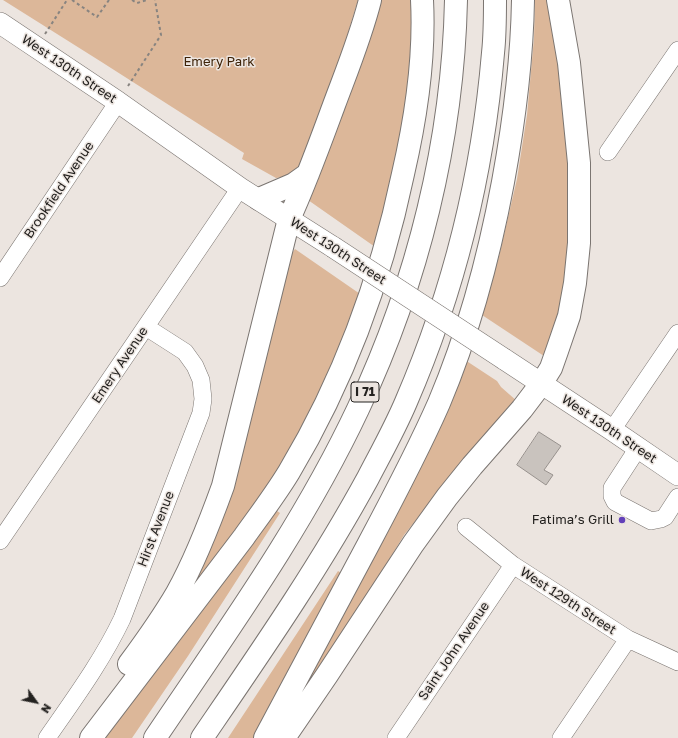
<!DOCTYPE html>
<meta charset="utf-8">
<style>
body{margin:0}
#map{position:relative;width:678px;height:738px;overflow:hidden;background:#ece5e0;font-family:"Golos Text",sans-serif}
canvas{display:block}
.north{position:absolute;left:16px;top:682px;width:40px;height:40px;-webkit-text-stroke:3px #ece5e0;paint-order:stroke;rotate:123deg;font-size:11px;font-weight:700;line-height:16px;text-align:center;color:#242220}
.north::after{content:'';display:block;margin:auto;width:14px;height:18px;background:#242220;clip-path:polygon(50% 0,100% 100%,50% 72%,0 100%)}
</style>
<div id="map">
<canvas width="678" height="738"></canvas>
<div class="north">N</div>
</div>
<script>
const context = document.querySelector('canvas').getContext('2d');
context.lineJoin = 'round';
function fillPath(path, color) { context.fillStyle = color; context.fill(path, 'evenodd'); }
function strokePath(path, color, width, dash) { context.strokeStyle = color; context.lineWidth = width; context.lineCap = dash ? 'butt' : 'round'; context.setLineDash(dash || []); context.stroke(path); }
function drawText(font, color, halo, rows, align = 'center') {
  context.font = font + ' "Golos Text",sans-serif'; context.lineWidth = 3; context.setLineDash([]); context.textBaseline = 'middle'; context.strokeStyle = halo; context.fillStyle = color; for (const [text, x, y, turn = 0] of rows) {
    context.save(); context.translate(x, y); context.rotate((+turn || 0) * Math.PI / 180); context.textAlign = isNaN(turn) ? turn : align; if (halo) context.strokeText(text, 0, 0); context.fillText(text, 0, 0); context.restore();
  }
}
fillPath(new Path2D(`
 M3,0H358L342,53L303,163L291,176L276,178L242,159L244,153L100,61Z
 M380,0H415L410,93L378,249L308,200Z
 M535,0H552L575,175L566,296L547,358L482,315L499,256L517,179L527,115L534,38Z
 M295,249L363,296L294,450L145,657L188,585L287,260Z
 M465,360L497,381L501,387L518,402L444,485L404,535L334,651L294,703Z
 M274,509L280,513L188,656L132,738H98Z
 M338,571L345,575L258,738H228Z`), '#dcb799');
const building = new Path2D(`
 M539,432L561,446L544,470L553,475L546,485L517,465Z`);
fillPath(building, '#c9c3be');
strokePath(building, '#97918d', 1);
const minor = new Path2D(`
 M608,152L678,50
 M0,278L118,102
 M612,430L678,333
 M638,448L612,488V496L615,502L651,521L661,519L665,517L678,497
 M466,527L513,565L628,639L678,662
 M0,541L240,188
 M47,738C74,699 102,661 122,619L201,413L203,399L201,380L195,366L185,352L146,327
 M396,738L513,565
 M561,738L628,639`);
const major = new Path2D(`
 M0,23L118,102L240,188L333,247
 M504,359L612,430L678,475`);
const highway = new Path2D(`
 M259,199L294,184L308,174
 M129,664C146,641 163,617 177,593C196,559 210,522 223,486L289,219C306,182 320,143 334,105C347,70 361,36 370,0
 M91,738L244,537C259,516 275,495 289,472C344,380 381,279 403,174C416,118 425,57 422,0
 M155,738C227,631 303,526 358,409C418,282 453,140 456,0
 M202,738C260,653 319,568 368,478C381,453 395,428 406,402C454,291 483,172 493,53C495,35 495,18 495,0
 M265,738C299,674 334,610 368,545C393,498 418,451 439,403C469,332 489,257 503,182C514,122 522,61 523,0
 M284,738L327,675L413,544L447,497L472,466L522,409L541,384L551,368L557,351L569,316L575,283L579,243V163L569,63L558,0`);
strokePath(minor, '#7b7571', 18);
strokePath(major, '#7b7571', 22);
strokePath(highway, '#7b7571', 24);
strokePath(new Path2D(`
 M72,0L97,17L109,0
 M132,0L137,3L147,0
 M45,34L67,0
 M128,86L161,35L155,0`), '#888480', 2, [3, 3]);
strokePath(minor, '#fff', 17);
strokePath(major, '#fff', 21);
strokePath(highway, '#fff', 22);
const majorBridge = new Path2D(`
 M333,247L504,359`);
strokePath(majorBridge, '#7b7571', 22, []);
strokePath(majorBridge, '#fff', 21);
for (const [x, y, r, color] of [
 [622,520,4,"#6240b9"]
]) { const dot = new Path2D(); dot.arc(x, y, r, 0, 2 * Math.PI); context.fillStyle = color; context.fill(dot); strokePath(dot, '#ece5e0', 1.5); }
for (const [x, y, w] of [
 [365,392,28]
]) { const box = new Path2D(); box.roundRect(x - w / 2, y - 10, w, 20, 3); context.fillStyle = '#ece5e0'; context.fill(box); strokePath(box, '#242220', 1); }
drawText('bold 12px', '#242220', null, [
 ["I 71",365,392]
]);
drawText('13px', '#3e2308', '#ece5e0', [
 ["Emery Park",219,62]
]);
drawText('13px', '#242220', '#ece5e0', [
 ["West 130th Street",69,69,34],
 ["Brookfield Avenue",59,190,-56],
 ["West 130th Street",338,251,33],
 ["Emery Avenue",120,365,-56],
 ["West 130th Street",609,429,34],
 ["Hirst Avenue",156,529,-69],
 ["West 129th Street",568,601,33],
 ["Saint John Avenue",454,651,-56]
]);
drawText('13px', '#242220', '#ece5e0', [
 ["Fatima’s Grill",614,520]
], 'right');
</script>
